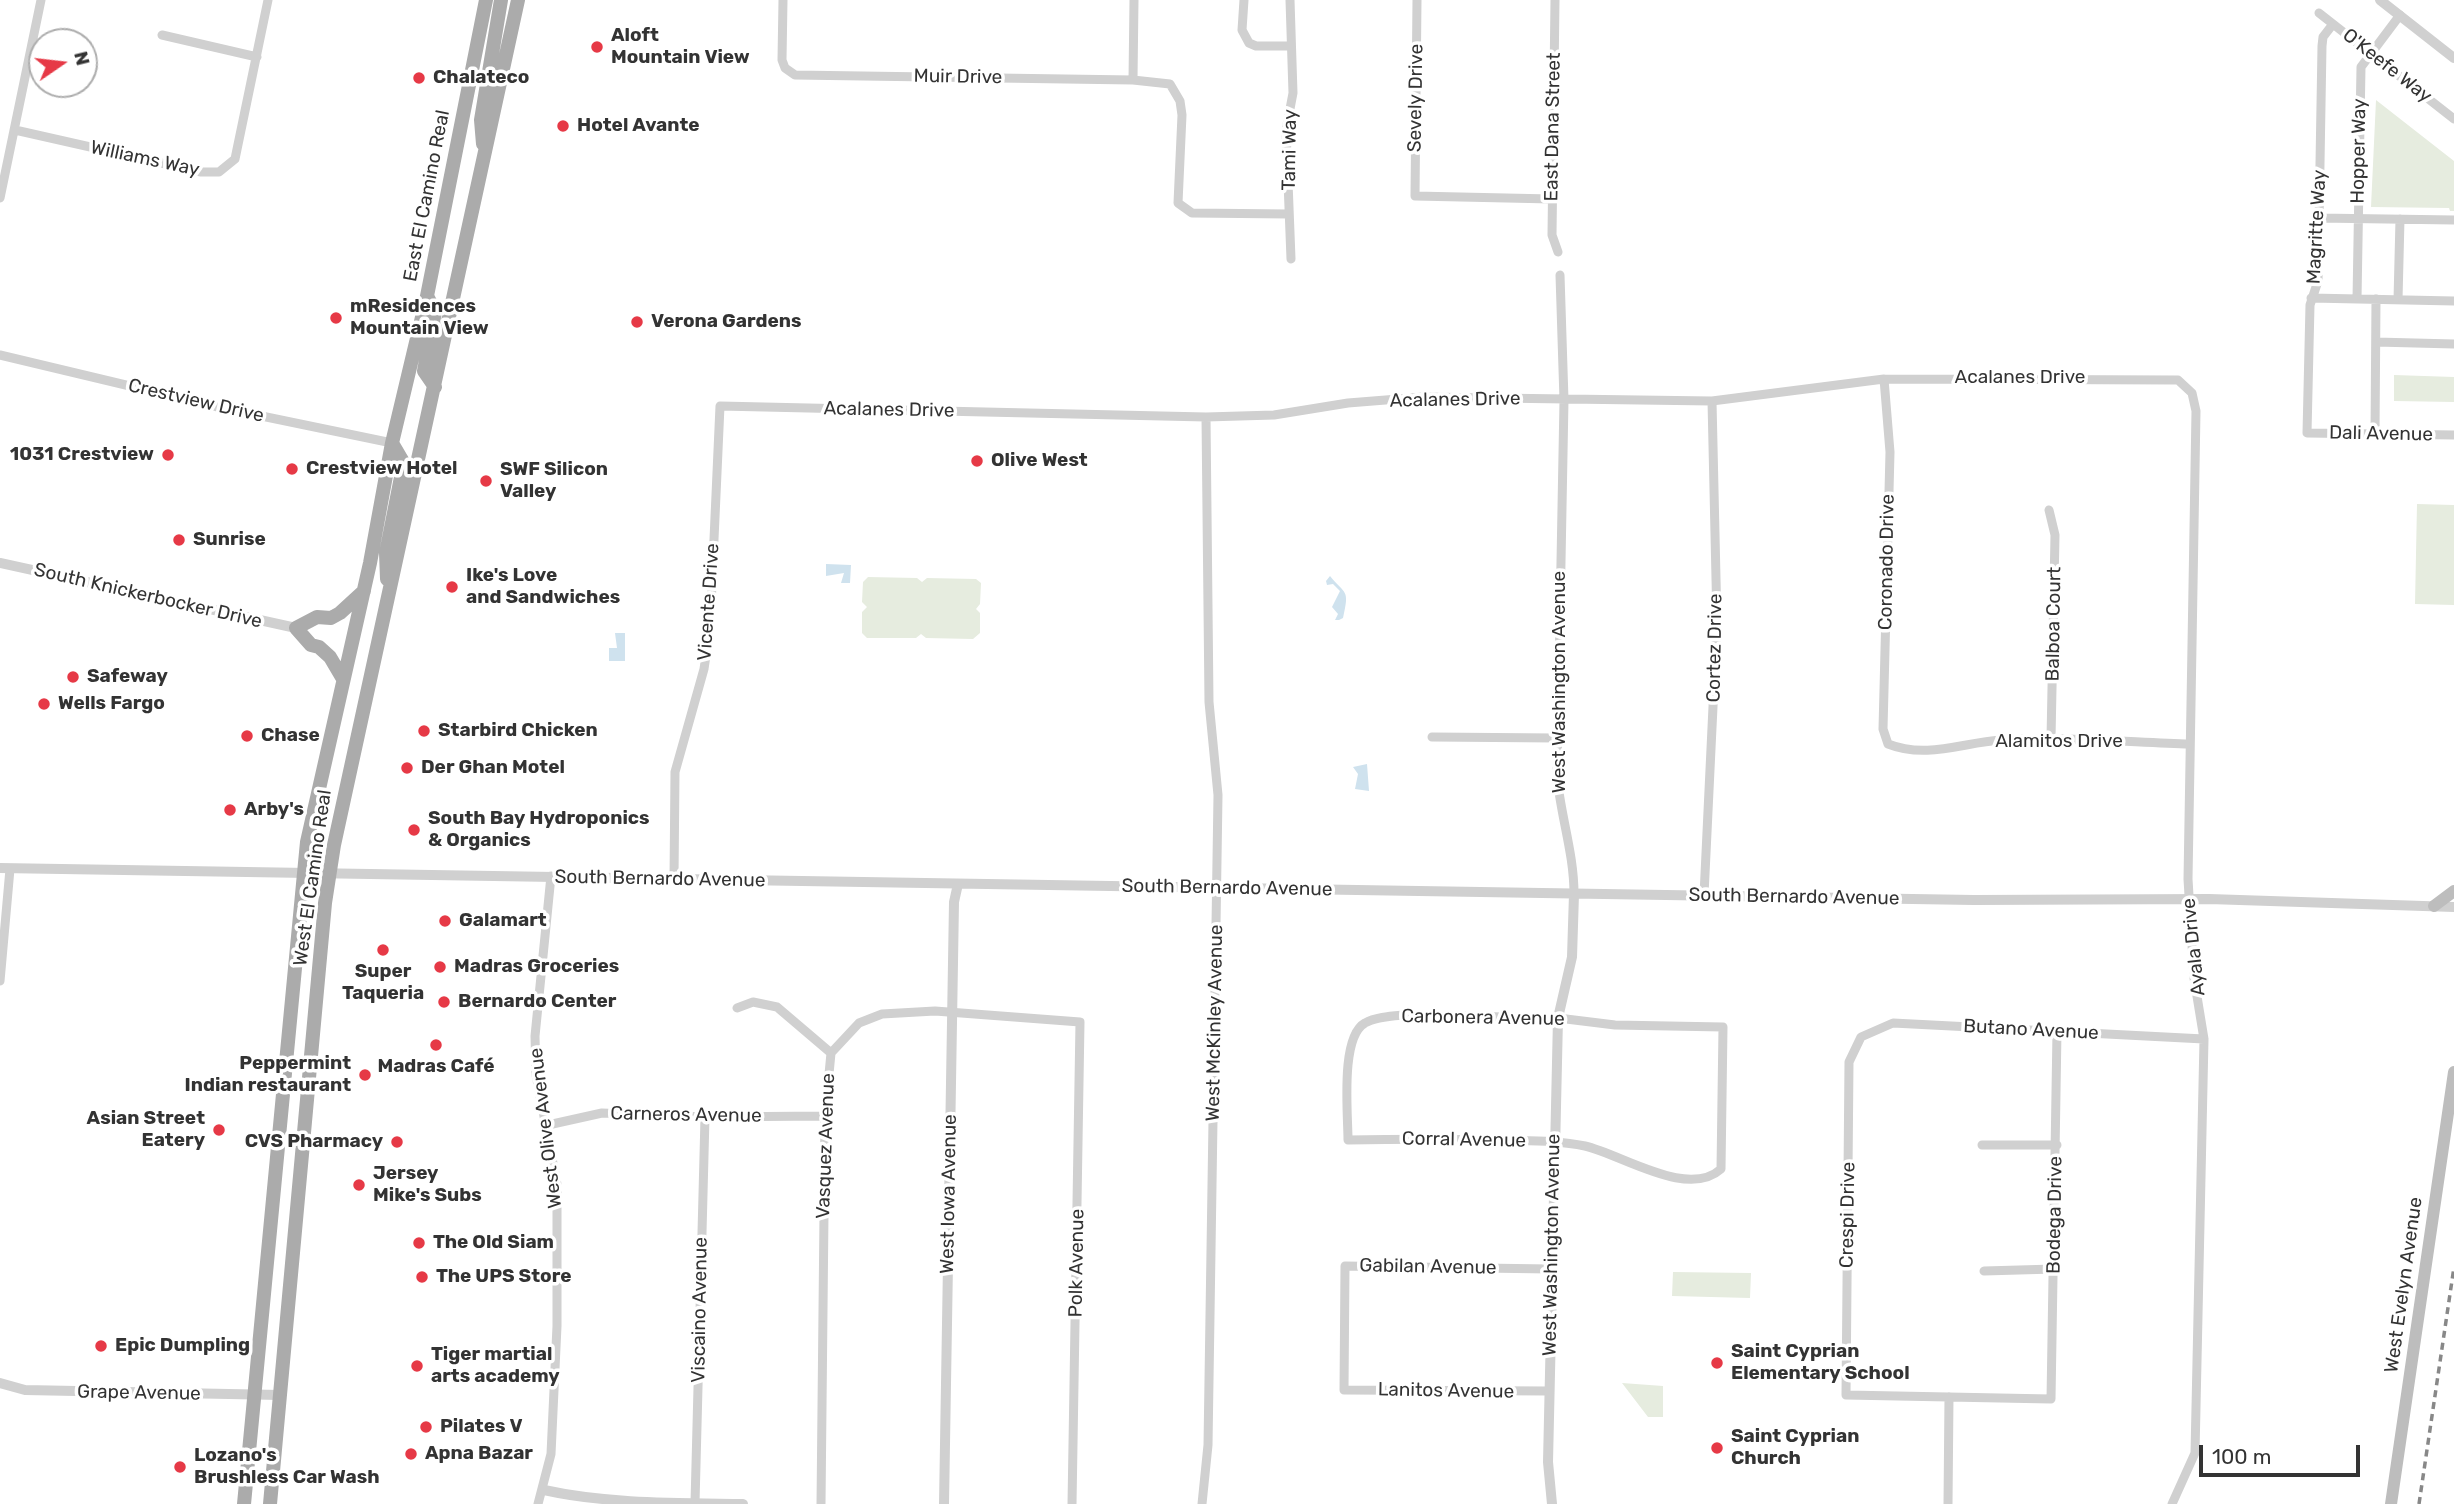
<!DOCTYPE html>
<meta charset="utf-8">
<style>
body{margin:0}
#map{position:relative;width:2454px;height:1504px;overflow:hidden;background:#fff;font-family:Rubik,sans-serif}
canvas{display:block}
.north{position:absolute;left:28px;top:28px;width:70px;height:70px;box-sizing:border-box;background:#fff;border:2px solid #adadad;border-radius:50%;rotate:76deg;font-size:19px;font-weight:700;line-height:28px;text-align:center;color:#333}
.north::after{content:'';display:block;margin:auto;width:24px;height:32px;background:#e63946;clip-path:polygon(50% 0,100% 100%,50% 72%,0 100%)}
.scale{position:absolute;left:2199px;top:1445px;width:161px;height:32px;box-sizing:border-box;border:4px solid #333;border-top:0;padding-left:9px;font-size:21px;line-height:24px;white-space:nowrap;color:#333;-webkit-text-stroke:5px #fff;paint-order:stroke}
</style>
<div id="map">
<canvas width="2454" height="1504"></canvas>
<div class="north">N</div>
<div class="scale">100 m</div>
</div>
<script>
const context = document.querySelector('canvas').getContext('2d');
context.lineJoin = 'round';
function fillPath(path, color) { context.fillStyle = color; context.fill(path, 'evenodd'); }
function strokePath(path, color, width, dash) { context.strokeStyle = color; context.lineWidth = width; context.lineCap = dash ? 'butt' : 'round'; context.setLineDash(dash || []); context.stroke(path); }
function drawText(font, color, halo, rows, align = 'center') {
  context.font = font + ' Rubik,sans-serif'; context.lineWidth = 7; context.setLineDash([]); context.textBaseline = 'middle'; context.strokeStyle = halo; context.fillStyle = color; for (const [text, x, y, turn = 0] of rows) {
    context.save(); context.translate(x, y); context.rotate((+turn || 0) * Math.PI / 180); context.textAlign = isNaN(turn) ? turn : align; if (halo) context.strokeText(text, 0, 0); context.fillText(text, 0, 0); context.restore();
  }
}
fillPath(new Path2D(`
 M2376,100L2454,161V211H2450L2449,208L2371,207Z
 M2394,375L2454,377V402L2394,401Z
 M2417,504L2454,505V605L2415,604Z
 M868,577L917,578L922,582L927,578L976,579L981,583L980,604L976,609L980,613V633L973,639L926,638L921,634L916,638H867L862,633V612L867,607L862,602L863,582Z
 M1673,1272L1751,1273L1750,1298L1672,1296Z
 M1622,1383L1663,1386V1417H1648Z`), '#e6ecdf');
fillPath(new Path2D(`
 M826,564L851,565L850,583H841L844,573L826,576Z
 M1330,576C1345,595 1350,588 1343,618L1339,620H1335L1338,614L1332,607L1340,591L1333,584L1327,585L1326,581Z
 M615,633H625V661H609V648H617Z
 M1367,764L1369,791L1355,789L1358,774L1353,767Z`), '#cfe2ee');
strokePath(new Path2D(`
 M783,0L782,60L785,68L795,75L1133,80L1170,84L1180,101L1182,115L1178,203L1192,213L1289,214
 M1244,0L1242,30L1249,43L1256,46H1291
 M1290,0L1293,93L1286,130L1291,259
 M1417,0L1415,196L1552,199
 M1555,0L1552,235L1558,252
 M2319,13L2454,119
 M2333,24L2323,37L2322,46L2318,281L2310,305L2307,433L2454,435
 M162,35L257,57
 M1133,80L1134,0
 M15,130L201,172H219L235,159L268,0
 M0,198L41,0
 M2319,218L2454,220
 M1560,275L1564,400L1557,777C1561,817 1574,854 1574,894
 M2311,298L2454,301
 M2357,299L2361,67L2400,15
 M2398,300L2400,219
 M2376,342L2454,344
 M0,355L218,407L392,443
 M1884,379L1890,452L1883,729L1888,744C1926,759 1962,743 2000,740C2063,736 2127,742 2190,744
 M2375,434L2376,299
 M2049,510L2055,535L2051,739
 M1432,737L1556,738
 M674,879L675,772L704,669L710,628L720,406L1206,417L1274,415L1348,403L1423,397L1712,401L1884,379L2178,380L2192,393L2196,411L2188,879L2194,978L2204,1039L2195,1453L2172,1504
 M1704,895L1717,623L1712,401
 M0,981L10,869
 M737,1008L753,1002L777,1007L831,1053
 M1403,1015L1558,1018L1615,1025L1723,1027L1721,1169C1688,1199 1623,1155 1585,1146C1557,1140 1528,1141 1499,1140C1449,1139 1398,1139 1348,1140C1348,1114 1340,1037 1365,1023C1375,1017 1391,1016 1403,1015Z
 M2057,1031L2051,1399L1846,1395L1849,1062L1861,1037L1893,1023L2204,1039
 M548,1125L602,1113L705,1117L825,1116
 M1982,1145H2057
 M1984,1271L2054,1269
 M1549,1391L1344,1390L1345,1266L1550,1269
 M695,1503L705,1117
 M538,1504L551,1454L557,1326V1184L536,1075L535,1036L551,876
 M821,1504L825,1116L831,1053L859,1023L882,1014L935,1011L1080,1022L1072,1504
 M1202,1504L1208,1445L1218,795L1209,702L1206,417
 M1948,1504L1949,1397`), '#d0d0d0', 9);
strokePath(new Path2D(`
 M2380,0L2454,58
 M0,563L296,628
 M0,868L1974,900L2209,899L2454,907
 M0,1383L25,1390L280,1395
 M544,1490C607,1504 677,1503 743,1504
 M944,1504L954,902L958,884
 M1552,1504L1548,1462L1558,1018L1572,957L1574,894`), '#d0d0d0', 10);
strokePath(new Path2D(`
 M2434,906L2454,891
 M2391,1504L2454,1072`), '#bdbdbd', 12);
strokePath(new Path2D(`
 M483,144L481,120L501,0
 M427,296L435,312L424,371L435,387
 M387,579L386,553L403,467L402,460L392,443
 M343,679L330,657L319,647L311,645L296,628L317,617L331,618L340,613L364,591
 M244,1504L307,842L370,563L392,443L427,296L486,0
 M270,1504L325,903L334,845L518,0`), '#ababab', 14);
strokePath(new Path2D(`
 M2419,1504L2454,1267`), '#888', 3.5, [7, 5]);
for (const [x, y, r, color] of [
 [597,47,7,"#e63946"],
 [419,78,7,"#e63946"],
 [563,126,7,"#e63946"],
 [336,318,7,"#e63946"],
 [637,322,7,"#e63946"],
 [168,455,7,"#e63946"],
 [977,461,7,"#e63946"],
 [292,469,7,"#e63946"],
 [486,481,7,"#e63946"],
 [179,540,7,"#e63946"],
 [452,587,7,"#e63946"],
 [73,677,7,"#e63946"],
 [44,704,7,"#e63946"],
 [424,731,7,"#e63946"],
 [247,736,7,"#e63946"],
 [407,768,7,"#e63946"],
 [230,810,7,"#e63946"],
 [414,830,7,"#e63946"],
 [445,921,7,"#e63946"],
 [383,950,7,"#e63946"],
 [440,967,7,"#e63946"],
 [444,1002,7,"#e63946"],
 [436,1045,7,"#e63946"],
 [365,1075,7,"#e63946"],
 [219,1130,7,"#e63946"],
 [397,1142,7,"#e63946"],
 [359,1185,7,"#e63946"],
 [419,1243,7,"#e63946"],
 [422,1277,7,"#e63946"],
 [101,1346,7,"#e63946"],
 [1717,1363,7,"#e63946"],
 [417,1366,7,"#e63946"],
 [426,1427,7,"#e63946"],
 [1717,1448,7,"#e63946"],
 [411,1454,7,"#e63946"],
 [180,1467,7,"#e63946"]
]) { const dot = new Path2D(); dot.arc(x, y, r, 0, 2 * Math.PI); context.fillStyle = color; context.fill(dot); strokePath(dot, '#fff', 2.5); }
drawText('bold 19px', '#333', '#fff', [
 ["Aloft",611,36],
 ["Mountain View",611,58],
 ["Chalateco",433,78],
 ["Hotel Avante",577,126],
 ["mResidences",350,307],
 ["Mountain View",350,329],
 ["Verona Gardens",651,322],
 ["1031 Crestview",154,455,"right"],
 ["Olive West",991,461],
 ["Crestview Hotel",306,469],
 ["SWF Silicon",500,470],
 ["Valley",500,492],
 ["Sunrise",193,540],
 ["Ike's Love",466,576],
 ["and Sandwiches",466,598],
 ["Safeway",87,677],
 ["Wells Fargo",58,704],
 ["Starbird Chicken",438,731],
 ["Chase",261,736],
 ["Der Ghan Motel",421,768],
 ["Arby's",244,810],
 ["South Bay Hydroponics",428,819],
 ["& Organics",428,841],
 ["Galamart",459,921],
 ["Madras Groceries",454,967],
 ["Super",383,972,"center"],
 ["Taqueria",383,994,"center"],
 ["Bernardo Center",458,1002],
 ["Peppermint",351,1064,"right"],
 ["Indian restaurant",351,1086,"right"],
 ["Madras Café",436,1067,"center"],
 ["Asian Street",205,1119,"right"],
 ["Eatery",205,1141,"right"],
 ["CVS Pharmacy",383,1142,"right"],
 ["Jersey",373,1174],
 ["Mike's Subs",373,1196],
 ["The Old Siam",433,1243],
 ["The UPS Store",436,1277],
 ["Epic Dumpling",115,1346],
 ["Saint Cyprian",1731,1352],
 ["Elementary School",1731,1374],
 ["Tiger martial",431,1355],
 ["arts academy",431,1377],
 ["Pilates V",440,1427],
 ["Saint Cyprian",1731,1437],
 ["Church",1731,1459],
 ["Apna Bazar",425,1454],
 ["Lozano's",194,1456],
 ["Brushless Car Wash",194,1478]
], 'left');
drawText('19px', '#333', '#fff', [
 ["O'Keefe Way",2387,66,38],
 ["Muir Drive",958,77,1],
 ["Sevely Drive",1416,98,-89],
 ["East Dana Street",1553,127,-89],
 ["Tami Way",1290,150,-89],
 ["Hopper Way",2359,151,-89],
 ["Williams Way",145,159,12],
 ["East El Camino Real",427,196,-79],
 ["Magritte Way",2317,227,-87],
 ["Acalanes Drive",2020,378],
 ["Acalanes Drive",1455,400,-1],
 ["Crestview Drive",196,401,13],
 ["Acalanes Drive",889,410,1],
 ["Dali Avenue",2381,434,1],
 ["Coronado Drive",1887,562,-89],
 ["South Knickerbocker Drive",148,596,13],
 ["Vicente Drive",709,602,-86],
 ["Balboa Court",2054,624,-89],
 ["Cortez Drive",1715,648,-89],
 ["West Washington Avenue",1560,682,-90],
 ["Alamitos Drive",2059,742],
 ["West El Camino Real",313,878,-82],
 ["South Bernardo Avenue",660,879,1],
 ["South Bernardo Avenue",1227,888,1],
 ["South Bernardo Avenue",1794,897,1],
 ["Ayala Drive",2194,947,-96],
 ["Carbonera Avenue",1483,1018,1],
 ["West McKinley Avenue",1215,1023,-89],
 ["Butano Avenue",2031,1030,3],
 ["Carneros Avenue",686,1115,1],
 ["West Olive Avenue",546,1128,-97],
 ["Corral Avenue",1464,1140,1],
 ["Vasquez Avenue",826,1146,-88],
 ["West Iowa Avenue",949,1194,-89],
 ["Crespi Drive",1848,1215,-89],
 ["Bodega Drive",2055,1215,-89],
 ["West Washington Avenue",1552,1245,-89],
 ["Polk Avenue",1077,1263,-89],
 ["Gabilan Avenue",1428,1267,1],
 ["West Evelyn Avenue",2404,1285,-82],
 ["Viscaino Avenue",700,1310,-89],
 ["Lanitos Avenue",1446,1391,1],
 ["Grape Avenue",139,1393,1]
]);
</script>
